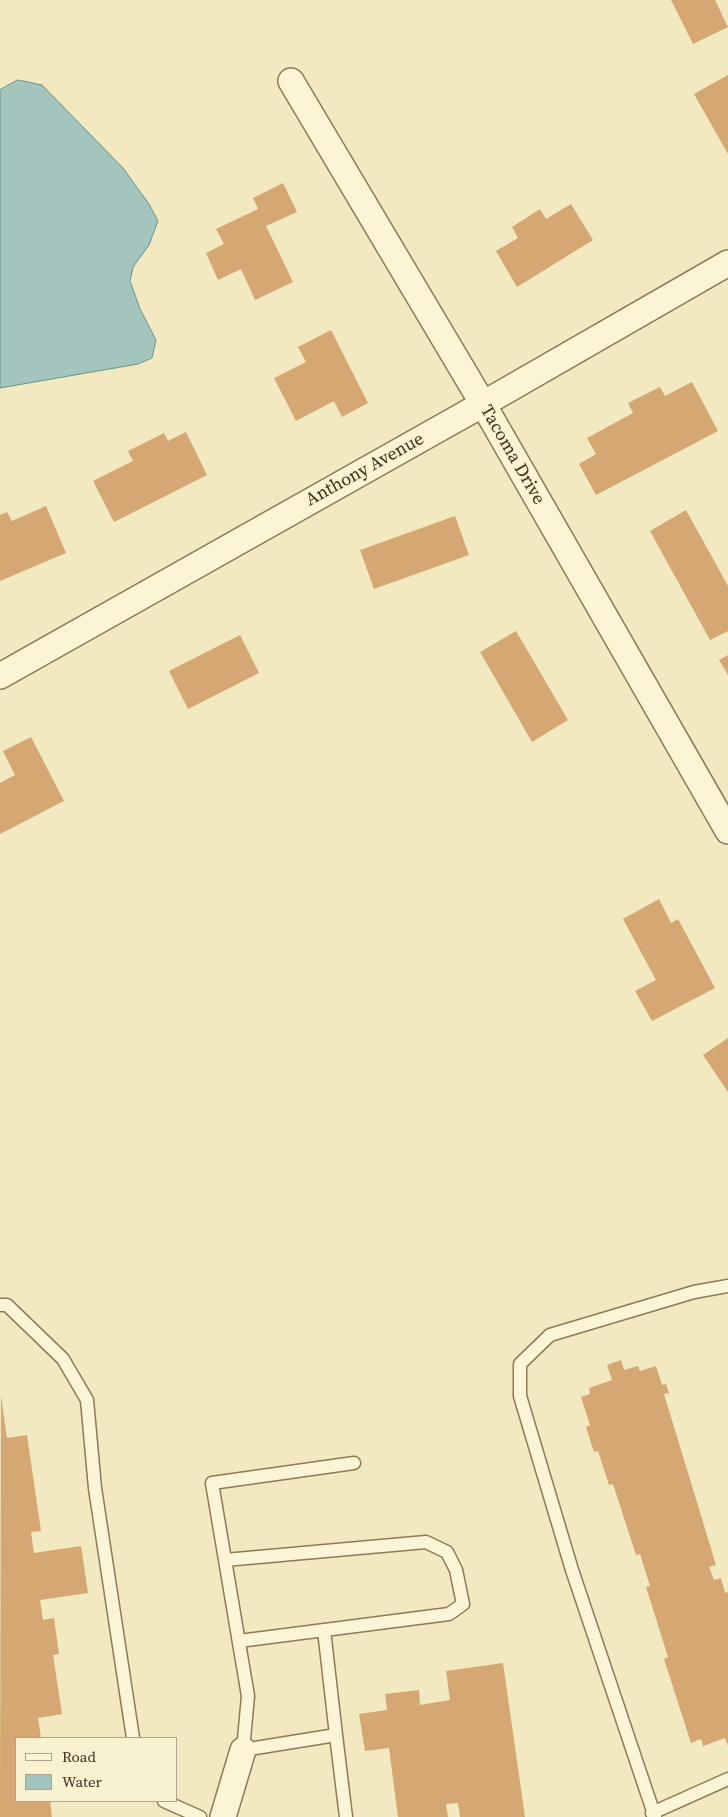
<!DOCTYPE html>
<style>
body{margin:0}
#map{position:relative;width:728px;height:1817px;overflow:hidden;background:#f2e9c0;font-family:"Source Serif 4",serif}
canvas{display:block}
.legend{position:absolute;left:15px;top:1737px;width:162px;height:65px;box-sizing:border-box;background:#f9f2d1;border:1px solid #ada489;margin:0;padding:6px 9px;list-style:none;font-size:15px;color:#3b2f1c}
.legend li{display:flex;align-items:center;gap:10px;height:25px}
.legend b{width:25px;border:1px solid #ada489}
</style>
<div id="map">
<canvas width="728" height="1817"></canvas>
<ul class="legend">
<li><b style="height:6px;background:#fcf5d5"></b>Road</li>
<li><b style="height:14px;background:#a4c4be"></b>Water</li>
</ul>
</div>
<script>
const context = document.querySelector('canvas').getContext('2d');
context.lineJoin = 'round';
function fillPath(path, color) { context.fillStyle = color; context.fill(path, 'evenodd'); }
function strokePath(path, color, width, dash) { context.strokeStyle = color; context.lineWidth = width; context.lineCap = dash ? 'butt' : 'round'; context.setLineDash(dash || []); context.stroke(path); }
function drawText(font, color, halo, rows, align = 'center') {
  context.font = font + ' "Source Serif 4",serif'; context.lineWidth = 4; context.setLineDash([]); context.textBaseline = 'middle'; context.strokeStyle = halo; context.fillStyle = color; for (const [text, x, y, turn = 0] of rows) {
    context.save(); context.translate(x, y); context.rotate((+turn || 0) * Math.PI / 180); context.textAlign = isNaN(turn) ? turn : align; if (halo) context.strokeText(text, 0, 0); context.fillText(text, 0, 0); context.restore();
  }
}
const water = new Path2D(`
 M18,80L42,85L123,168L149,204L158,221L149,245L133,267L130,281L140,309L156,340L152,358L138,364L0,388V90Z`);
fillPath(water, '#a4c4be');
strokePath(water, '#69938e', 1);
fillPath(new Path2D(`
 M671,0H715L728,27L693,44Z
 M728,75V154L694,94Z
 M283,183L297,212L266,226L293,282L255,300L241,269L218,280L206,253L224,244L216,229L258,209L253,198Z
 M571,204L593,240L517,287L496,251L518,238L512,227L540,209L546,219Z
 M331,330L368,403L342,417L334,401L296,421L274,378L306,362L298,347Z
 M692,382L718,431L596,495L579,464L596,454L587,438L633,413L628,403L660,387L665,396Z
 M186,432L207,475L114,522L93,481L133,461L128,451L164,433L168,441Z
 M46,506L66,553L0,581V515L7,512L12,521Z
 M686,510L728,586V631L710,640L650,531Z
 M455,516L469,555L374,589L360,550Z
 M516,631L568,720L532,742L480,652Z
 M240,635L259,673L188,709L169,671Z
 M728,655V675L719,660Z
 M31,737L64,801L0,834V783L15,775L3,751Z
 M659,899L671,923L678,919L715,988L652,1021L635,991L656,980L623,919Z
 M728,1038V1092L703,1055Z
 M621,1360L624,1370L638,1366L640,1371L656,1366L662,1385L666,1384L669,1393L664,1394L716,1565L709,1567L714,1580L721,1578L725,1593L728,1592V1746L725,1738L703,1746L701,1739L691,1743L664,1659L668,1657L646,1587L650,1586L640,1554L636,1555L613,1484L609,1485L598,1451L594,1452L586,1427L590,1425L581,1397L590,1394L589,1388L612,1380L607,1365Z
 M1,1396L7,1438L27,1435L41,1531L31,1532L34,1553L81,1546L88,1593L40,1600L43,1620L54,1618L59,1654L53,1655L62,1714L38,1718L41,1738H16V1801H50L52,1817H0Z
 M503,1663L525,1817H460L458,1803L446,1804L448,1817H398L389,1748L365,1751L359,1714L387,1710L385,1694L419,1690L420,1705L450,1700L446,1671Z`), '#d4a773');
const service = new Path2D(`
 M0,1305H7L63,1359L87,1400L95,1488L133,1738
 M225,1560L426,1542L447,1552L456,1570L463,1604L449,1614L239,1641
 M324,1630L336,1735
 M164,1801L200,1817
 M652,1813L728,1779
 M346,1817L336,1735L243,1750L248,1696L212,1483L354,1463
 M655,1817L572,1570L520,1396V1364L550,1335L694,1292L728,1286`);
const minor = new Path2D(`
 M291,81L483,404L728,831
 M0,676L483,404L728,263
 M223,1817L243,1750`);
strokePath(service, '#8d7a56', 15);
strokePath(minor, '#8d7a56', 28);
strokePath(service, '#fcf5d5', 12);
strokePath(minor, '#fcf5d5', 25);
drawText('18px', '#3b2f1c', '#f9f2d1', [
 ["Tacoma Drive",512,455,60],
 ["Anthony Avenue",365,470,-29]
]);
</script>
